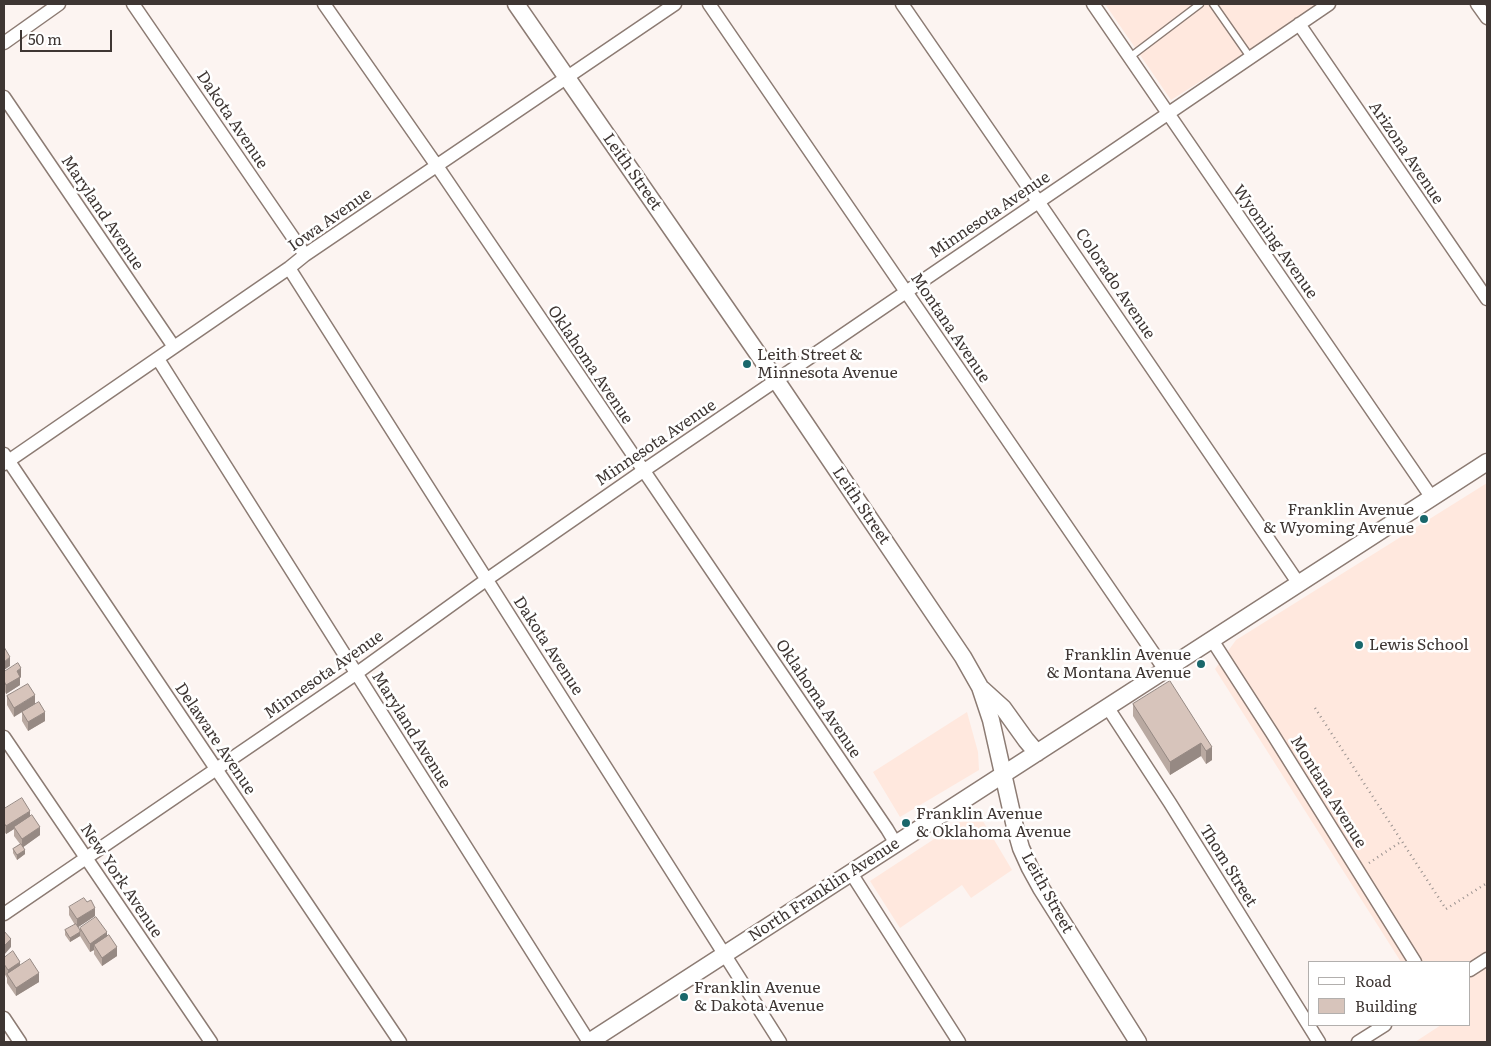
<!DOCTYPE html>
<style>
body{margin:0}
#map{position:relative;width:1491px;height:1046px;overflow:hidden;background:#fcf4f1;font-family:Literata,serif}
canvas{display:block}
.frame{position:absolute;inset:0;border:5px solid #3e3633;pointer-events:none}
.legend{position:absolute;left:1308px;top:961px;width:162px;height:65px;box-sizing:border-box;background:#fff;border:1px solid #b2afad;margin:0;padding:6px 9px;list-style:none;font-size:15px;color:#3e3633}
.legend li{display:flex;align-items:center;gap:10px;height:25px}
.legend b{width:25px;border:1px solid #b2afad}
.scale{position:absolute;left:20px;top:30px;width:92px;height:22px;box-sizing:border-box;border:2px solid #3e3633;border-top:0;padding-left:6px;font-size:15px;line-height:18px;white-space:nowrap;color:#3e3633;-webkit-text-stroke:4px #fff;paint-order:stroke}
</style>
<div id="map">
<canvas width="1491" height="1046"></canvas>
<div class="frame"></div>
<ul class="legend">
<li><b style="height:6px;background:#fff"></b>Road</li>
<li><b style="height:14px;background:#d7c4bb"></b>Building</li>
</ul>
<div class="scale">50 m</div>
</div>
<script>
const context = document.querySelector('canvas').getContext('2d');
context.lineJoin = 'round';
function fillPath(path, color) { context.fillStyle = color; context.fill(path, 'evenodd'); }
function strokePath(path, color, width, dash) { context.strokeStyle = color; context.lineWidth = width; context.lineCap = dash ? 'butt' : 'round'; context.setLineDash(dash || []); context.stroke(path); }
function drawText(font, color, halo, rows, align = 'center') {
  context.font = font + ' Literata,serif'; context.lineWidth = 5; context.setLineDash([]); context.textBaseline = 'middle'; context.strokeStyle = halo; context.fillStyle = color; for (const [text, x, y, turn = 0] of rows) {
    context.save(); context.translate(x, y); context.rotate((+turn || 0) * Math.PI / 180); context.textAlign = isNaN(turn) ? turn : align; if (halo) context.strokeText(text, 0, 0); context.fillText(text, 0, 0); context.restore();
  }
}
fillPath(new Path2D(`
 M1105,4H1323L1171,100Z
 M1487,483V1042H1415L1441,1025H1470V962H1401L1215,669L1236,640Z
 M967,712L978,752L979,770L900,817L873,772Z
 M977,811L1012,870L971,898L962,885L900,928L870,881Z`), '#ffe8de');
const service = new Path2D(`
 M1213,4L1250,57
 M1130,57L1200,4`);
const minor = new Path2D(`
 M133,4L305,255
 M324,4L437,166L887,829L896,844
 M709,4L1165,670
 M902,4L1046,213L1299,584
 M1093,4L1432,498
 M1477,4L1487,18
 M1299,24L1487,299
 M4,43L59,4
 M4,97L174,347
 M289,268L780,1042
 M158,359L589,1042
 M4,454L400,1042
 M4,464L289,268L305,255L675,4
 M1212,640L1272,733L1415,962
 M1108,708L1170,803L1319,1042
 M4,737L211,1042
 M851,873L959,1042
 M4,914L357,673L486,580L643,471L1329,4
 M1470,970L1487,959
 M4,1018L20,1042
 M1358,1042L1385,1025`);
const tertiary = new Path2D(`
 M516,4L776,380L963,657L980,687L991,720L1015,827L1021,848L1030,868L1041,888L1138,1042
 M982,689L1003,708L1026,740L1037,753
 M589,1042L1487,462`);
strokePath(service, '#8c7b73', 9);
strokePath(minor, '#8c7b73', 15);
strokePath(tertiary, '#8c7b73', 19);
strokePath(new Path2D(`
 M1315,708L1446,909L1487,883
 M1369,863L1402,841`), '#9a928f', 2.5, [1, 4]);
strokePath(service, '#fff', 6);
strokePath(minor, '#fff', 12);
strokePath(tertiary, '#fff', 16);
fillPath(new Path2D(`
 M4,672L21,677L20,678V685L6,694L4,690Z
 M1170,681L1212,760L1206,764L1201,756L1170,775L1133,716V704Z
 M28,684L14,717L7,705V696Z
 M22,712L45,721L28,731L22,721Z
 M4,809L30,816L40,835L23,847L25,854L17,860L13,853V849L20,844L14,836V829L6,834L4,831Z
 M69,907L95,916L78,927L80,930V928L107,936L117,956L102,966L94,954V950L90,952L80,936L70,942L65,935V930L75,925L69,915Z
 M4,958L20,966L39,982L16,996L7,983V978L4,973Z`), '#b9a9a1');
fillPath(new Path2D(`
 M10,657V666L4,670V662Z
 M21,668V677L20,678V685L6,694V685L17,671Z
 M35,695V704L14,717V708Z
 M45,712V721L28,731V722Z
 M1201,743V756L1170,775V762Z
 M1212,747V760L1206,764V751Z
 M30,811V820L14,827V829L6,834V826Z
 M40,827V835L22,848V839Z
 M25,850V854L17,860V855Z
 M95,908V916L77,928V919Z
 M80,932V936L70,942V938Z
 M107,932V941L94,945V950L90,952V944Z
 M11,939V947L4,955V946Z
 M117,947V956L102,966V958Z
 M20,962V970L8,976V970Z
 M39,973V982L16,996V988Z`), '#968983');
const building = new Path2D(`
 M4,647L10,657L4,662Z
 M18,663L21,668L17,671L20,677L6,685L4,681V672Z
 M1170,681L1212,747L1206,751L1201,743L1170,762L1133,704Z
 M28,684L35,695L14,708L7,696Z
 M39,702L45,712L28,722L22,712Z
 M22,798L30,811L6,826L4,823V809Z
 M32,815L40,827L22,839L14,827Z
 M21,844L25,850L17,855L13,849Z
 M84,898L87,902L91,900L95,908L77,919L69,907Z
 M96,917L107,932L90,944L80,928Z
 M76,924L80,930V932L70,938L65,930Z
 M4,931L11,939L4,946Z
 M109,935L117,947L102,958L94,945Z
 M13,951L20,962L8,970L4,964V958Z
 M30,959L39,973L16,988L7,974Z`);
fillPath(building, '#d7c4bb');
strokePath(building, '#968983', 1);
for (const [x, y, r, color] of [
 [747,364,5,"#19676b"],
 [1424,519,5,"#19676b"],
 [1359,645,5,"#19676b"],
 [1201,664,5,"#19676b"],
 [906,823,5,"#19676b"],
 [684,997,5,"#19676b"]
]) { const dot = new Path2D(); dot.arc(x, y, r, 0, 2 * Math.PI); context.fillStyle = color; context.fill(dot); strokePath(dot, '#fff', 2); }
drawText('16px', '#3e3633', '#fff', [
 ["Dakota Avenue",232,120,56],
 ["Arizona Avenue",1406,153,56],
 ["Leith Street",632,172,55],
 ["Maryland Avenue",102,213,56],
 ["Minnesota Avenue",990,215,-34],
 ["Iowa Avenue",330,220,-35],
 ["Wyoming Avenue",1275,242,55],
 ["Colorado Avenue",1115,284,56],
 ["Montana Avenue",950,328,56],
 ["Oklahoma Avenue",590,365,56],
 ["Minnesota Avenue",656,443,-34],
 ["Leith Street",861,506,56],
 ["Dakota Avenue",548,646,57],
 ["Minnesota Avenue",324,675,-35],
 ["Oklahoma Avenue",818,699,56],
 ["Maryland Avenue",411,730,58],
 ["Delaware Avenue",215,739,56],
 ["Montana Avenue",1328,792,58],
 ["Thom Street",1228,866,58],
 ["New York Avenue",121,881,56],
 ["North Franklin Avenue",824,890,-33],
 ["Leith Street",1047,893,61]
]);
drawText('16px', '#3e3633', '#fff', [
 ["Leith Street &",757,355],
 ["Minnesota Avenue",757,373],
 ["Franklin Avenue",1414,510,"right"],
 ["& Wyoming Avenue",1414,528,"right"],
 ["Lewis School",1369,645],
 ["Franklin Avenue",1191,655,"right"],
 ["& Montana Avenue",1191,673,"right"],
 ["Franklin Avenue",916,814],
 ["& Oklahoma Avenue",916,832],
 ["Franklin Avenue",694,988],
 ["& Dakota Avenue",694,1006]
], 'left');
</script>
